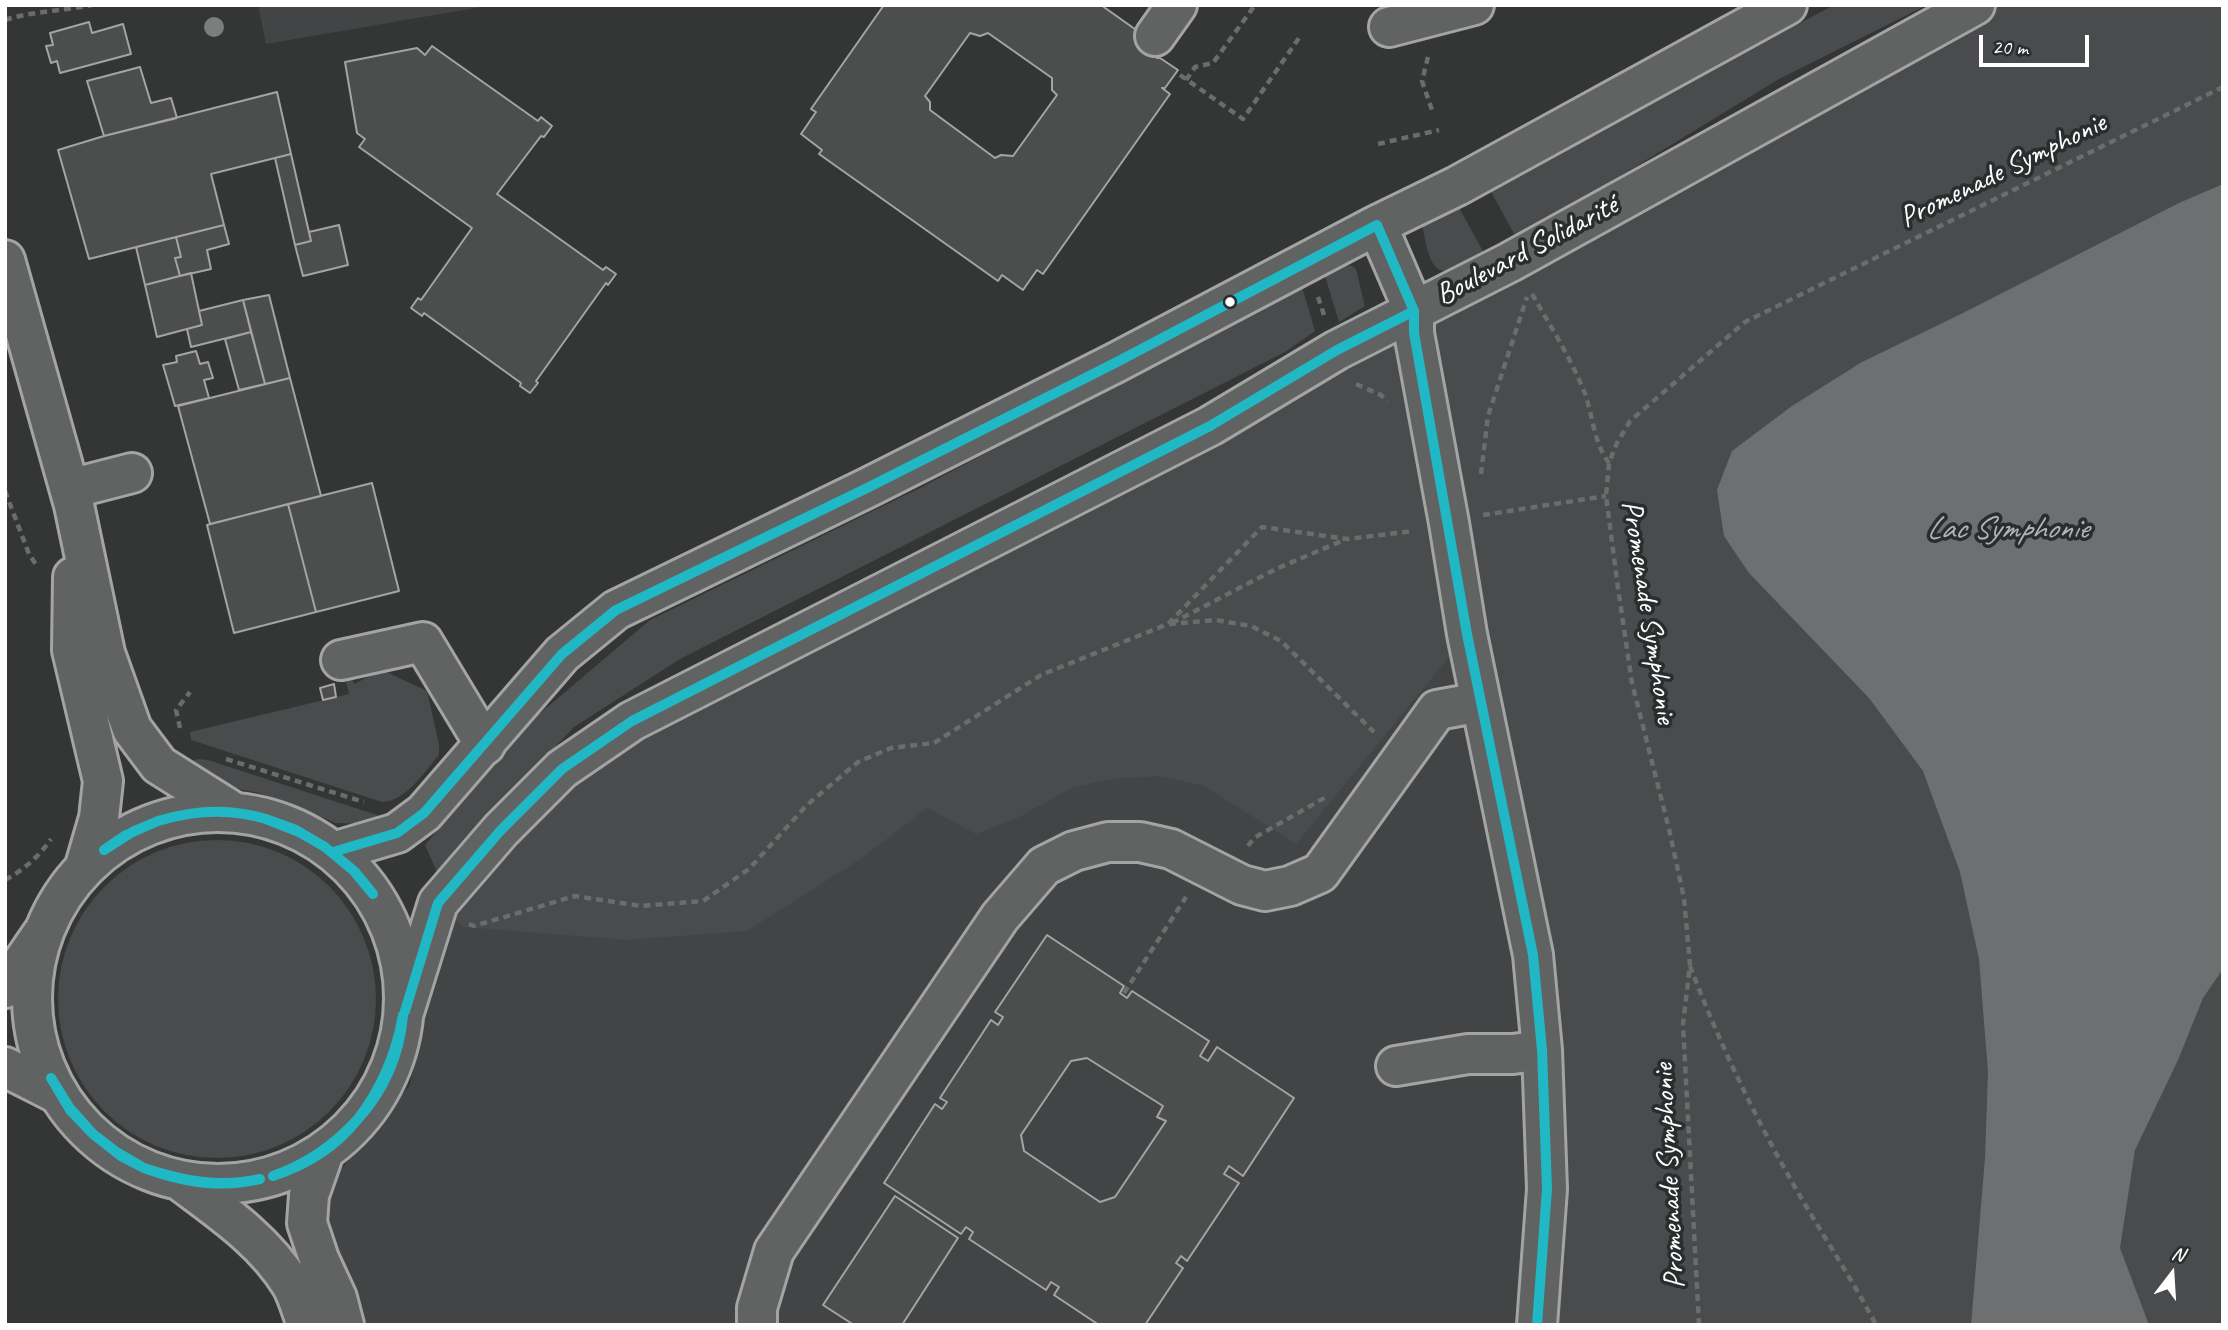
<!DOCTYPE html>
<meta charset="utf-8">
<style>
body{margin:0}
#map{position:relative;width:2228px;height:1330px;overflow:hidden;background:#343535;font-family:Caveat,sans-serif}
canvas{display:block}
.frame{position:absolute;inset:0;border:7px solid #fff;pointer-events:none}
.north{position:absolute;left:2137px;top:1239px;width:70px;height:70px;-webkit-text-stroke:5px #2a2d2e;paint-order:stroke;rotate:17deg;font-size:19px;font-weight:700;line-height:28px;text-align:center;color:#fff}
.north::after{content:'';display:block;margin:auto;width:24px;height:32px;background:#fff;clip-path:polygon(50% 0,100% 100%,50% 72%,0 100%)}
.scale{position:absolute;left:1979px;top:35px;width:110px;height:32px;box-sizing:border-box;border:4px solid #fff;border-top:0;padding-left:9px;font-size:21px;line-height:24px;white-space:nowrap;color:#fff;-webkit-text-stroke:5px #2a2d2e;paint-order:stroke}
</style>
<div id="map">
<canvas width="2228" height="1330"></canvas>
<div class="frame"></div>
<div class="north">N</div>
<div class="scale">20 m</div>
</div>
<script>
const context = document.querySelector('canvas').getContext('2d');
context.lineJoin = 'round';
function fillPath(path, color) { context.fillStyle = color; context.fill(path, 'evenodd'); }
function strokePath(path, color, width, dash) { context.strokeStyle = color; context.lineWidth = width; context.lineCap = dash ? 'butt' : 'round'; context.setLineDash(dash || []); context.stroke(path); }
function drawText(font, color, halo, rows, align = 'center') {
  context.font = font + ' Caveat,sans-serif'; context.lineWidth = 7; context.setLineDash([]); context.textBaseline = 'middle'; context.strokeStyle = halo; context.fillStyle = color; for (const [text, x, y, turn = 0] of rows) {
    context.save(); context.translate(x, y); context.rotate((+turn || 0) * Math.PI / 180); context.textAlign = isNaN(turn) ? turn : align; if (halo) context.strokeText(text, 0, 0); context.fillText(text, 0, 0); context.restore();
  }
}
fillPath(new Path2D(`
 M258,5H493L266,44Z
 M2223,5V1325H344L307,1223L343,1167L410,1085L432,965L440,938L514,824Z`), '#424445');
fillPath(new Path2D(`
 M1834,5H1927L1779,79L1517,239L1489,188Z
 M1975,5H2223V1325H1537L1542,1050L1467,635L1296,844L1204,786L1159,776L1113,779L1074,787L1021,816L976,834L927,808L859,860L747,931L627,940L463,927L438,903L562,769Z
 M1457,204L1484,253C1475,258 1457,270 1448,271C1427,274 1426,237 1421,222Z
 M1345,265L1352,266L1356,269L1365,306L1339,322L1325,276Z
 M1302,287L1315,331L1285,352L680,659L574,727L437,872L425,845L532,720L650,620L918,489Z
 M343,670H349L354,684L382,670L427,691L439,744V755C424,772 407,801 382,802L191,740L190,732L349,694Z
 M198,759L208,760L377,815L381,821L369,824L335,823L290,803L259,793L218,785L180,765Z
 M58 999a159 159 0 1 1 318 0a159 159 0 1 1-318 0Z`), '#494b4c');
fillPath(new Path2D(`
 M2223,184V969L2203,998L2178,1060L2135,1150L2120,1248L2149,1325H1971L1985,1158L1988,1072L1979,959L1960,872L1923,771L1869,698L1749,573L1724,536L1717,490L1732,451L1792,406L1862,362L1963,313L2179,203Z`), '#6d6f70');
const building = new Path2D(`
 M884,5H1101L1163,49L1157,58H1160L1178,70L1165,88H1162L1170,94L1043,274L1037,270L1023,290L1002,275L998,281L819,154L822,150L801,134L816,112L811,109ZM970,33L980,36L988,33L1052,78V90L1057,95L1013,156L1001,155L995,158L930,110V102L925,96Z
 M89,22L92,33L123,24L131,54L60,73L57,61L51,63L46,46L53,45L50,33Z
 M432,46L538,121L541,117L552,126L544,137L541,136L497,194L603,270L606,267L616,274L608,285L606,283L536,381L538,383L530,393L520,386L521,383L424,313L422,316L411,308L418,298L421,300L472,228L359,147L365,139L357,133L345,62L417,48L425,55Z
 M140,67L151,103L171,98L177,118L104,136L87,81Z
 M277,92L291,154L211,174L224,225L89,259L58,150L104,136Z
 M291,154L311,241L295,245L275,158Z
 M224,225L229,244L207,250L211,269L180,276L175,258L181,257L176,237Z
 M339,225L348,265L303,276L295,245L311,241L309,232Z
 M176,237L181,257L175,258L180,276L145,285L136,247Z
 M191,273L202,325L157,337L145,285Z
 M269,295L290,378L265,384L243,300Z
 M243,300L251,332L191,347L187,329L202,325L199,311Z
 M251,332L265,384L239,390L225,339Z
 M196,351L200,364L208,362L213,378L204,380L209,398L175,406L163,365L177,362L176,356Z
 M290,378L321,496L210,524L178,406Z
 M372,483L399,591L316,612L288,504Z
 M288,504L316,612L234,633L207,525Z
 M334,684L336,697L323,700L320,688Z
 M1047,935L1124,986L1120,993L1127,998L1132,991L1209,1041L1200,1056L1208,1061L1217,1047L1294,1098L1243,1176L1229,1166L1224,1174L1239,1183L1187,1261L1181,1256L1176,1263L1183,1268L1145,1325H1099L1054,1295L1059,1287L1051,1282L1046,1290L969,1239L973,1232L966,1227L961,1234L884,1183L935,1104L942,1109L947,1102L940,1098L991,1020L998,1025L1003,1017L995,1012ZM1087,1058L1163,1106L1157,1117L1166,1121L1115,1197L1100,1202L1024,1151L1021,1135L1071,1061Z
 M895,1196L958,1238L902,1325H854L823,1305Z`);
fillPath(building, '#4c4d4d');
strokePath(building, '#a4a4a4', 2);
const minor = new Path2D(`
 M1389,27L1474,5
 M1155,36L1177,5
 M1414,311V333L1449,523L1467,634L1533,955L1542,1050L1547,1189L1537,1325
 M70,489L132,473
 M341,660L423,642L485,745
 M5,988L42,934
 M1396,1066L1468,1054H1513L1542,1050
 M5,1067L58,1094
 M757,1325V1308L774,1251L1000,917L1044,866L1074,851L1108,842H1140L1171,849L1242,885L1265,891L1290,886L1320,873L1437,710L1481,702`);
const major = new Path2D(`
 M1377,225L1414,311
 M5,260L74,505L105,653L132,729L159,765L232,811
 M73,577L72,650L103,781L99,818L85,866
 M32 998a186 186 0 1 1 372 0a186 186 0 1 1-372 0Z
 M333,852L397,833L424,813L562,654L616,610L867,488L1115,363L1377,225L1457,186L1787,5
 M404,1012L438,903L501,830L562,769L632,721L1210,426L1337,350L1510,262L1975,5
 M324,1152L309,1195L307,1223L319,1259L337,1298L344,1325
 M179,1180C219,1210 264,1240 291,1284C298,1296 302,1312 307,1325`);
strokePath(minor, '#a4a4a4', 44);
strokePath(major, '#a4a4a4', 44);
strokePath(new Path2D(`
 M5,20C33,11 63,11 92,5
 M1428,57L1422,81L1433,113
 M1180,75L1243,119L1301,35
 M1186,80L1195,67L1213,63L1255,5
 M1378,144L1439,130
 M1532,294C1550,325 1570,357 1584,391C1593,414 1593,442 1609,463
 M1318,297L1324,315
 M1356,384L1381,395L1387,402
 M1481,474L1488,416L1527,297
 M5,491L29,554L37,566
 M1483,515L1606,496
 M1172,623L1276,569L1344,540
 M1169,624L1216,620L1251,626L1281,641L1374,732
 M180,728L176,710L190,692
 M226,759L364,802
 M1248,846L1254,838L1326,797
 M5,880C24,870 39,856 51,839
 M469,924L474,926L575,896L641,906L703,901L749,869L807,805L858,762L891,748L934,743L1041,675L1168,624L1262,527L1347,539L1414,531
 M1690,966C1717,1037 1750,1107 1787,1173C1815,1224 1849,1273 1876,1325
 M1124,993L1186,897
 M1699,1325L1683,1024L1690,965L1684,898L1669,829L1632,683L1618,588L1606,496L1609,463L1617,443L1630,421L1745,322L2223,87`), '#6b6c6c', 4.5, [7, 5]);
strokePath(minor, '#616262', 38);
strokePath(major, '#616262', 38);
strokePath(new Path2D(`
 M266,819L296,830L325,847
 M266,819L299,832L325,847
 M158,821C194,810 230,808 266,819
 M158,821C194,810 230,808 266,819
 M325,847L353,870L373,894
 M325,847L355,872L373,894
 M104,850L126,835L158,821
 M104,850L134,831L158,821
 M333,852L397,833L424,813L562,654L616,610L867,488L1115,363L1377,225L1414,311V333L1467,634L1533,955L1542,1050L1547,1189L1537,1325
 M405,1011L438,903L501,830L562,769L632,721L1210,426L1337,350L1414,311
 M51,1078L69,1107L93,1134
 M51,1078L70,1110L93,1134
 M357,1120C382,1088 396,1055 403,1015
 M357,1120C384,1091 400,1054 403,1015
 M93,1134L115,1151L144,1168
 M93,1134L121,1156L144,1168
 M144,1168C183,1181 220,1188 260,1179
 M144,1168C182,1182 221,1189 260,1179
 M273,1176C305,1165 334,1145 357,1120
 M273,1176C307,1165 335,1148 357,1120`), '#20b8c5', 10);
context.fillStyle = '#7c7e7e';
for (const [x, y] of [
 [214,27]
]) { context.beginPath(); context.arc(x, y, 10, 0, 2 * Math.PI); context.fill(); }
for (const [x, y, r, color] of [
 [1230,302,6,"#fff"]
]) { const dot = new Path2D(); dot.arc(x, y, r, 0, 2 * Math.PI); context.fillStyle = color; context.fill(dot); strokePath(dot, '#2a2d2e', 2.5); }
drawText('30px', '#fff', '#2a2d2e', [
 ["Promenade Symphonie",2003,171,-26],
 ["Boulevard Solidarité",1527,251,-28],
 ["Promenade Symphonie",1648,612,81],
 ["Promenade Symphonie",1670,1176,-93]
]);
drawText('italic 32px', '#b2b3b4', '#2a2d2e', [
 ["Lac Symphonie",2007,530]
]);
</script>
